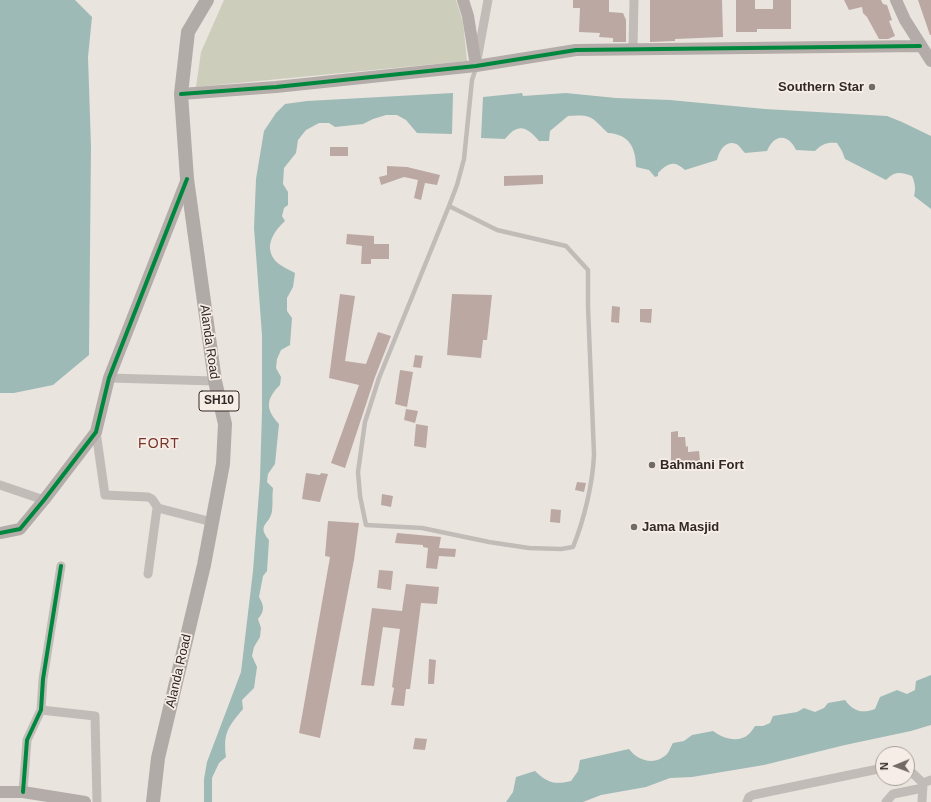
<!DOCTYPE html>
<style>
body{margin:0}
#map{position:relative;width:931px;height:802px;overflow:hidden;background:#eae4df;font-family:Arial,sans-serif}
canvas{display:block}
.north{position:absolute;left:875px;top:746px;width:40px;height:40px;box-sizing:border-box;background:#f6ede6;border:1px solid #a89f9a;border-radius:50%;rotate:269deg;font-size:11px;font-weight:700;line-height:16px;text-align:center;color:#322927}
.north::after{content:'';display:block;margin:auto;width:14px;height:18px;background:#726a67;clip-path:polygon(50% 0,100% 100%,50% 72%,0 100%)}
</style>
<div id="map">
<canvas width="931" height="802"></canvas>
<div class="north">N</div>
</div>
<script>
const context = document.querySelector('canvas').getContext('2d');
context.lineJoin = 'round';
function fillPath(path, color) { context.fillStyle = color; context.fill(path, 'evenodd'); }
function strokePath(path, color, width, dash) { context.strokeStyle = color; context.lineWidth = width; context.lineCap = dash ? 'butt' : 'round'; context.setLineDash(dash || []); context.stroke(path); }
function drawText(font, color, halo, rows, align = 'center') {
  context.font = font + ' Arial,sans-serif'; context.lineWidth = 3.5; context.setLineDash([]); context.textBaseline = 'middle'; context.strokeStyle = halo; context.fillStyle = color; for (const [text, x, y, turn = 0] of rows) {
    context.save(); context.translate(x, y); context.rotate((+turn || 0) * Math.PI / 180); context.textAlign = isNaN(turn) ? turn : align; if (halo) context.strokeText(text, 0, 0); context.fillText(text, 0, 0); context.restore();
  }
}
fillPath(new Path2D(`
 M224,0H456L463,22L467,61L196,87L201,52Z`), '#cccdba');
fillPath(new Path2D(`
 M0,0H75L92,17L88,57L91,146L89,355L53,385L14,393H0Z
 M453,93L452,134L417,133L406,120L397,115H386L373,119L363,124L335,127L329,123H319L306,130L298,140L296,153L284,168L283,184L288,192V205L284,208L282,216L285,221C275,230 264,245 274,259C278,265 288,269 295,273L293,287L287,298V311L292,318L290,345L281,350L277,359L276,368L281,377L280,385C266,399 265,409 279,424L275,464L268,474L267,482L273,488C272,495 273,503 272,511C270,525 256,524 269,540L267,571L263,576L259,597C264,605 265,611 258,619L261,628L260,637L254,647L252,656L257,667L254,688L242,700L243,709C228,727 223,733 226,757L219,763L212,778V802H204V779L207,762L241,672L253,571L260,479L262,411V335L254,228L256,179L264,131L276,113L285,104L307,101Z
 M522,93L523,96L566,93L616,98L670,100L765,109L887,116L902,122L931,136V209L914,196C916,189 915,183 912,176C900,172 895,171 886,180L845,159L842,151L837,143C827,142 822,144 815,151L796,150C788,133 774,134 767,151L745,153C743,151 740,147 738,145C726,138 719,151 717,160L685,170C674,160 668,163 658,173V176L655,177L649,170L636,167C636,148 629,134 608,133C591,117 593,114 568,116L550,131L549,141H539C526,126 518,123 505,139L481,138L483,97Z
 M931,675V725L911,731L845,745L764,765L692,777L670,778L646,787L601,795L583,802H506L513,792L516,777L535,771C548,783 554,785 571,781L578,771L580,760L629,749C638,761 655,766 667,754C669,752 671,746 673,743L684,741L692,735L713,731C722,738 738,744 749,734C751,732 753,729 755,726H763L770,723L773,716L797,712L804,708L815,712L824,708L828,703L845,700C853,711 862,714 875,709L880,697L897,690L907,694L915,690L916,681Z`), '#9ebab6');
fillPath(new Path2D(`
 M573,0H609V12L623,13L626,20V42H613V38L599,37L600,33L579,32L580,8H573Z
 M650,0H722L723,37L675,39V41L650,42Z
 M736,0H755V9H773V0H791V29H757V32H736Z
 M844,0H881L883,4L887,5L892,20L889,21L895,36L888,39H879L867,17L863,13L862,7L849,10Z
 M918,0H931V35H930Z
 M330,147H348V156H330Z
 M387,166L407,167L440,175L437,185L425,183L421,200L414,198L418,180L404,177L381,185L379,177L387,175Z
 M543,175V184L504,186V176Z
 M347,234L374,236V244H389V259H371V264H361L362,246L346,244Z
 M340,294L355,296L345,361L366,364L378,332L391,336L375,377L345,468L331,463L359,385L329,378Z
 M452,294L492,295L487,340H483L481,358L447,355Z
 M612,306L620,307L619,323L611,322Z
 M640,309H652L651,323L640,322Z
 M415,355L423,356L421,368L413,367Z
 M400,370L413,372L407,407L395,404Z
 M406,409L418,411L415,423L404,420Z
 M416,424L428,426L426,448L414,446Z
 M678,431V437H685L686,447L688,446V452L699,451L700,461L671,463V432Z
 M306,473L320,475L321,473L328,474L320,502L302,499Z
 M577,482L586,483L584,492L575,490Z
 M382,494L393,496L391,507L381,505Z
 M551,509L561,510L560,523L550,522Z
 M328,521L359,523L354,560L320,738L299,733L330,557L325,556Z
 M397,533L441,537L439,548L456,549L455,557L439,556L437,569L426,568L428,548L423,547V545L395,543Z
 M379,570L393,571L391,590L377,588Z
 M406,584L439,587L437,604L421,603L410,689H406L404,706L391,705L394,688L392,687L400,629L383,627L374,686L361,685L372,608L402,611Z
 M429,659L436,660L434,684H428Z
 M415,738L427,739L425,750L413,749Z`), '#bca8a2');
strokePath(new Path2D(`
 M449,206L497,230L566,246L588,270V307L594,454C593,483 584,520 573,547L561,549L529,548L489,542L422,528L366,525L360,496L358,472L365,422L379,378L449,206L457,185L464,159L472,80L476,68`), '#c2bcb8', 4.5);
strokePath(new Path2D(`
 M633,49L634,0
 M477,60L488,0
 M109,378L215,381
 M96,432L105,495L148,497L152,499L158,508L212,522
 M0,485L44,500
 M148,574L157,508
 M41,710L95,716L97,802
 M907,768L923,783
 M23,792L27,740L41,710L43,679L61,566
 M747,802L749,797L753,795L883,768
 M886,802L893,794L923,788
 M922,802L923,783L931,780`), '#c2bcb8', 9);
strokePath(new Path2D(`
 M463,0L468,16L476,66
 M896,0L905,20L931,61
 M181,94L276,87L476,66L576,50L920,46
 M0,533L20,529L44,500L96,432L109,378L187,179
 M0,792H23L85,802`), '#b3aca9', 12);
strokePath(new Path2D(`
 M153,802L158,758L204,565L223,464L225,424L215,381L187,179L181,94L188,32L207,0`), '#b1aba8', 14);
strokePath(new Path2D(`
 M181,94L276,87L476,66L576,50L920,46
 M0,533L20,529L44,500L96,432L109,378L187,179
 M23,792L27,740L41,710L43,679L61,566`), '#00873e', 4);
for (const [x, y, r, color] of [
 [872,87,4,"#726a67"],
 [652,465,4,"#726a67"],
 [634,527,4,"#726a67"]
]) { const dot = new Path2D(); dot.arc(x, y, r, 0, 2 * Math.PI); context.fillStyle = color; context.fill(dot); strokePath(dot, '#f6ede6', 1.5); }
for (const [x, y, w] of [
 [219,401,40]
]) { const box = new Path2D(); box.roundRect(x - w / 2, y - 10, w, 20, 3); context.fillStyle = '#f6ede6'; context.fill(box); strokePath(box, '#322927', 1); }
drawText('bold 12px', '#322927', null, [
 ["SH10",219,401]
]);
drawText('bold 13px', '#322927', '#f6ede6', [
 ["Southern Star",864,87,"right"],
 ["Bahmani Fort",660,465],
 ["Jama Masjid",642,527]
], 'left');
drawText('13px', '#322927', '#f6ede6', [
 ["Alanda Road",209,342,82],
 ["Alanda Road",179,671,-77]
]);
context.letterSpacing = '1px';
drawText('14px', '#77332a', '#f6ede6', [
 ["FORT",159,444]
]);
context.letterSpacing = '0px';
</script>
